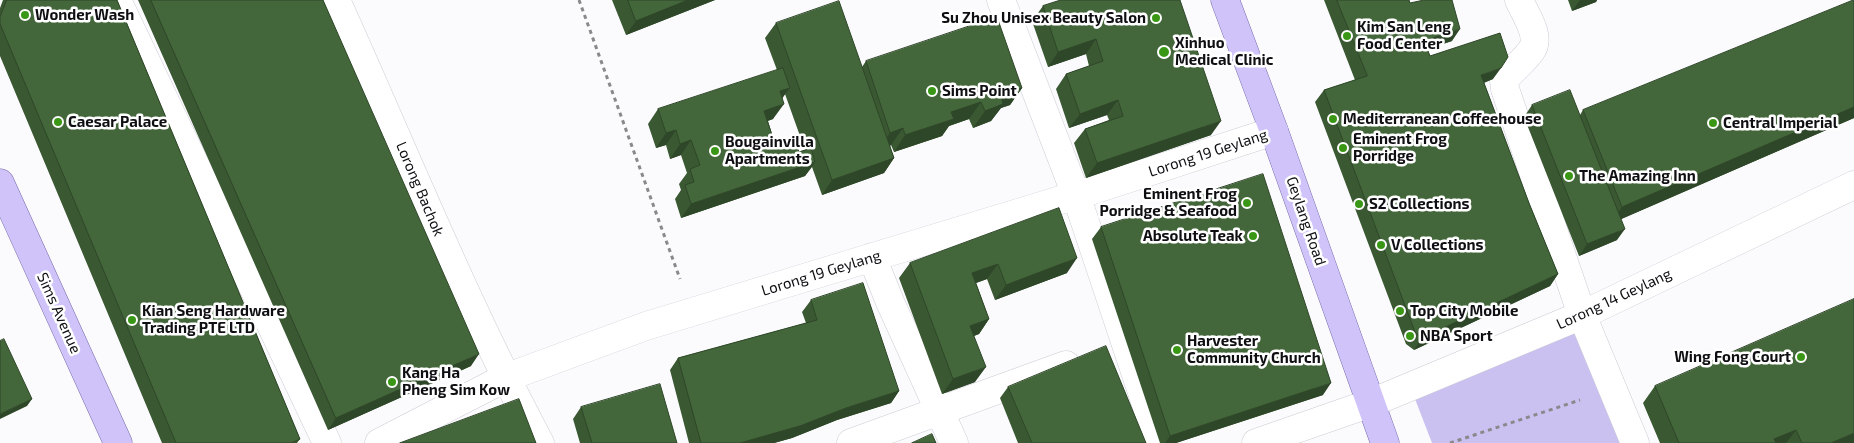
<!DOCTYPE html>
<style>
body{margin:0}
canvas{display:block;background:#fbfbfd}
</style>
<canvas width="1854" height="443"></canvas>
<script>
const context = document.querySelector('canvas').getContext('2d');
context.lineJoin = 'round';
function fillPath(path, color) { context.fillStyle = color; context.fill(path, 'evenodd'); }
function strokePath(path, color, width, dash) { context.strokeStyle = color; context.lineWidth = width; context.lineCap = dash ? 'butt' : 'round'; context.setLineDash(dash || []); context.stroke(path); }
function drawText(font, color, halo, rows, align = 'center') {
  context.font = font + ' "Exo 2",sans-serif'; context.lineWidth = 5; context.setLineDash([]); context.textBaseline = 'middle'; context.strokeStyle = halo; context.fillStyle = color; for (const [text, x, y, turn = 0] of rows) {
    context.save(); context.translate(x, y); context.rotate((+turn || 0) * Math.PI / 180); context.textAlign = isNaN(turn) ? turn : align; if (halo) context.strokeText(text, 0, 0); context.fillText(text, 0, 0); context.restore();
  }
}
fillPath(new Path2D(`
 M1582,315L1636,443H1432L1410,386Z`), '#cac1f0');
const minor = new Path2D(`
 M117,0L327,443
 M336,0C403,148 463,299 540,443
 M1001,0L1076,195L1159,443
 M1519,0C1525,14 1542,37 1531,51C1523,62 1512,70 1504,80L1505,89L1582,315L1635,443
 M872,257L890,302L954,443
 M379,443L505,378L646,326L1087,192L1274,131
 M851,443L1066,365
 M1256,443L1371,403L1582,315L1854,185`);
const major = new Path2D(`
 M1225,0L1274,131L1385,443
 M0,183L118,443`);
strokePath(minor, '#cdcbd7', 29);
strokePath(major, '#786aa7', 29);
strokePath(new Path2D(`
 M579,0L680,279
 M1450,443L1580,400`), '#89898c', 3, [4, 4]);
strokePath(minor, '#fff', 28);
strokePath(major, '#d0c3fa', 28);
fillPath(new Path2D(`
 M3,0H117L300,439L297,443H162L0,56V8Z
 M138,0H323L471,366L328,430Z
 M612,0H715L626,35Z
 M1061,0L1211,135L1086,178L1074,143L1085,129L1109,120L1107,115L1069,128L1056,89L1066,74L1089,66L1086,54L1048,67L1032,21L1043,6Z
 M1324,0H1409L1410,3L1452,41L1427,49L1430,56L1493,79L1484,83L1529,203L1558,274L1550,286L1414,350L1406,344L1315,102L1324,90L1355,80Z
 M1568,0H1597L1596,2L1572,11Z
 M1854,0V118L1621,219L1617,240L1579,256L1524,117L1532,105L1580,115L1583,110Z
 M776,23L862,67L866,61L1022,88L1010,105L1001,108L991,121L973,128L969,119L949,126L942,136L894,152L891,145L890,146L894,158L884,173L822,195L812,167L805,176L681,218L675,199L681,190L679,184L687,173L681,155L670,159L666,145L656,148L648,124L658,109L777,70L765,38ZM785,94L805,150L799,152L776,147L768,121L773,119L782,99Z
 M1059,208L1067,273L995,300L987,279L976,283L989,319L979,334L974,336L975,382L942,394L899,278L910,263Z
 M1101,227L1323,395L1176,443H1160L1092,239Z
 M811,300L899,391L891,403L837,420L792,438L774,443H689L670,370L678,358L806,323L802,312Z
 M1655,386L1854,443H1660L1643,403Z
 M1008,387L1146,443H1018L1000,398Z
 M581,407L677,443H580L573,419Z`), '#3a5832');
fillPath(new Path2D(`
 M688,0H715L626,35L636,21Z
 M1580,0H1597L1596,2L1572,11Z
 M1460,29L1452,41L1416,53L1424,41Z
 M1096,39L1086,54L1048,67L1058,52Z
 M1501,68L1493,79L1472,87L1481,75Z
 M790,88L779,102L780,91Z
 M1022,88L1010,105L1001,108L991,121L973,128L985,111L1001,95Z
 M1118,100L1107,115L1069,128L1080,114Z
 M981,102L969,119L949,126L942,136L894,152L905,135L951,112Z
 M784,104L773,119L754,125L764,111Z
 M1854,107V118L1610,224L1622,207Z
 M1221,121L1211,135L1086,178L1097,163Z
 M903,128L891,145L878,150L890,133Z
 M676,130L666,145L656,148L666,133Z
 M691,140L681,155L670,159L680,144Z
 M894,158L884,173L822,195L832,180Z
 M815,162L805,176L681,218L691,204Z
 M1625,229L1617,240L1579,256L1587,244Z
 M1077,258L1067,273L995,300L1006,285Z
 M998,264L987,279L962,288L972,273Z
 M1558,274L1550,286L1414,350L1422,338Z
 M989,319L979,334L960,341L970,326Z
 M479,354L471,366L328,430L336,418Z
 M986,367L975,382L942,394L953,379Z
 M1331,383L1323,395L1176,443H1165L1170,436Z
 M899,391L891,403L837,420L792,438L774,443H740Z
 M32,399L27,406L0,419V414Z
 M1796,430L1786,443H1772L1774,439Z
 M1854,433V443H1831Z`), '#2f4729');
const building = new Path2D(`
 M7,0H117L300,439L291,443H176L0,24V17Z
 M151,0H323L479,354L336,418Z
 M628,0H688L636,21Z
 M1061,0H1180L1221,121L1097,163L1085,129L1123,116L1118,100L1080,114L1066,74L1103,61L1096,39L1058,52L1043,6Z
 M1337,0H1409L1410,3L1424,0H1452L1460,29L1424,41L1430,56L1500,33L1508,57L1501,68L1481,75L1529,203L1558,274L1422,338L1415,332L1324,90L1367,76Z
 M1854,0V107L1622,207L1583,110Z
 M839,1L894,158L832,180L776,23Z
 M997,17L1022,88L1001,95L1003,104L985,111L981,102L951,112L954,119L905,135L903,128L890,133L866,61Z
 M783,68L790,88L780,91L784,104L764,111L776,147L795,140L799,152L811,148L815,162L691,204L685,185L694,182L690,169L700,165L691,140L680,144L676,130L666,133L658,109Z
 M1570,90L1625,229L1587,244L1532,105Z
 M1263,174L1331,383L1170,436L1101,227Z
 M1059,208L1077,258L1006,285L998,264L972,273L989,319L970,326L986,367L953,379L910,263Z
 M863,283L899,391L846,408L800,426L740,443H701L678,358L817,320L811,300Z
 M1854,299V433L1831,443H1802L1796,430L1774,439L1776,443H1679L1655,386Z
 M4,339L32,399L0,414V341Z
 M1106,346L1146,443H1032L1008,387Z
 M660,384L677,443H592L581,407Z
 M519,399L536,443H400Z
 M932,434L936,443H912Z`);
fillPath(building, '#43663a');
strokePath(building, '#2f4729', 1);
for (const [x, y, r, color] of [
 [25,15,5,"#399715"],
 [1156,18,5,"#399715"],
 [1347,36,5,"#399715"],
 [1164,52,6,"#399715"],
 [932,91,5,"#399715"],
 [1333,119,5,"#399715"],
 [58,122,5,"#399715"],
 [1713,123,5,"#399715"],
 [1343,148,5,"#399715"],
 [715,151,5,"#399715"],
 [1569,176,5,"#399715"],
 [1247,203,5,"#399715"],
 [1359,204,5,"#399715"],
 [1253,236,5,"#399715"],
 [1381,245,5,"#399715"],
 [1400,311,5,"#399715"],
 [132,320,5,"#399715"],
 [1410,336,5,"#399715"],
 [1177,350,5,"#399715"],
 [1801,357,5,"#399715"],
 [392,382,5,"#399715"]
]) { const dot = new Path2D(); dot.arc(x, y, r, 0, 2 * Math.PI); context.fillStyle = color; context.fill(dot); strokePath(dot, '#fff', 2); }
drawText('bold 15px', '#0f0f13', '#fff', [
 ["Wonder Wash",35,15],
 ["Su Zhou Unisex Beauty Salon",1146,18,"right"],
 ["Kim San Leng",1357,27],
 ["Food Center",1357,44],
 ["Xinhuo",1175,43],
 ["Medical Clinic",1175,60],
 ["Sims Point",942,91],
 ["Mediterranean Coffeehouse",1343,119],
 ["Caesar Palace",68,122],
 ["Central Imperial",1723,123],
 ["Eminent Frog",1353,139],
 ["Porridge",1353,156],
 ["Bougainvilla",725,142],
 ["Apartments",725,159],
 ["The Amazing Inn",1579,176],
 ["Eminent Frog",1237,194,"right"],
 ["Porridge & Seafood",1237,211,"right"],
 ["S2 Collections",1369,204],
 ["Absolute Teak",1243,236,"right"],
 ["V Collections",1391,245],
 ["Kian Seng Hardware",142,311],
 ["Trading PTE LTD",142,328],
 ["Top City Mobile",1410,311],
 ["NBA Sport",1420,336],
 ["Harvester",1187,341],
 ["Community Church",1187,358],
 ["Wing Fong Court",1791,357,"right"],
 ["Kang Ha",402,373],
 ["Pheng Sim Kow",402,390]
], 'left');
drawText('15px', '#0f0f13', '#fff', [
 ["Lorong 19 Geylang",1208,153,-18],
 ["Lorong Bachok",420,189,67],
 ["Geylang Road",1306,221,71],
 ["Lorong 19 Geylang",821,273,-17],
 ["Lorong 14 Geylang",1614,299,-25],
 ["Sims Avenue",59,313,66]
]);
</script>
